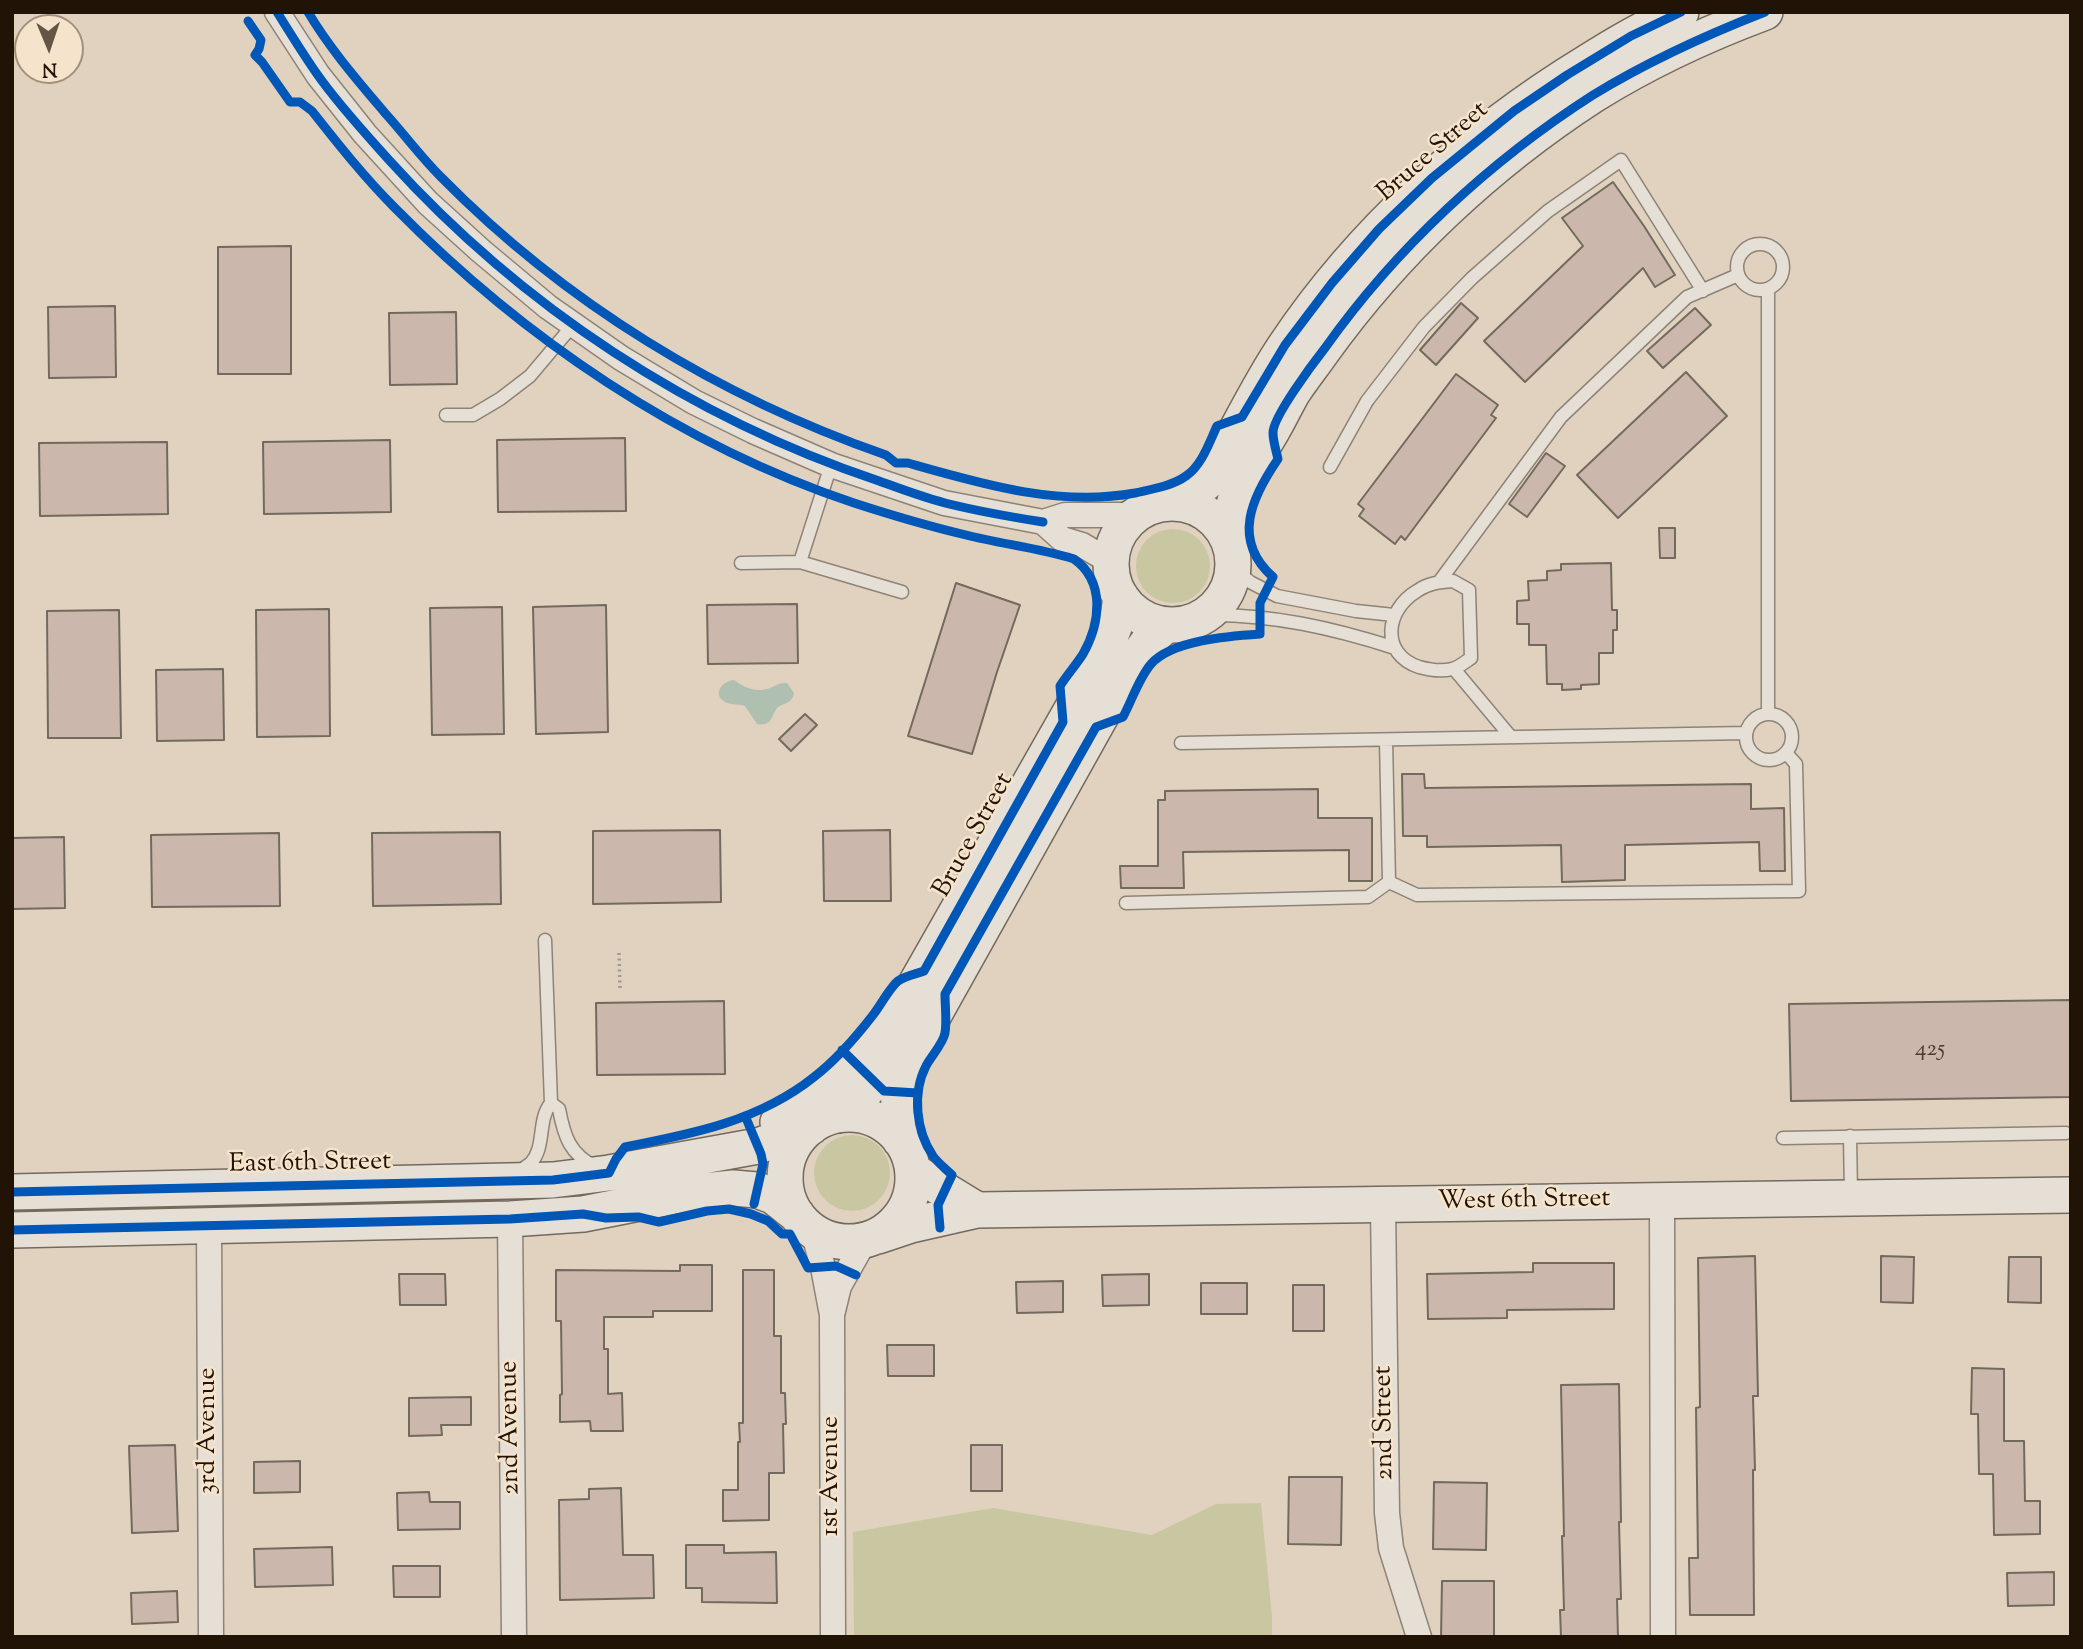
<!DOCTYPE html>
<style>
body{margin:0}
#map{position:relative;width:2083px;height:1649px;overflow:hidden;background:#e0d2be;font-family:"Sorts Mill Goudy",serif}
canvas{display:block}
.frame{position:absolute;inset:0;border:14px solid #221307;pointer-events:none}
.north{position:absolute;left:14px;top:14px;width:70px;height:70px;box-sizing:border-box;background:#f5e4cb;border:2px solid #a1907d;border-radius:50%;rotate:178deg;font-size:19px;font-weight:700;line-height:28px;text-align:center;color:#221307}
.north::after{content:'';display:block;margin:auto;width:24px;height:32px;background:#645647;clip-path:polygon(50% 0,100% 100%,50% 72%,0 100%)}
</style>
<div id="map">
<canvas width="2083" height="1649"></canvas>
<div class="frame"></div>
<div class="north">N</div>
</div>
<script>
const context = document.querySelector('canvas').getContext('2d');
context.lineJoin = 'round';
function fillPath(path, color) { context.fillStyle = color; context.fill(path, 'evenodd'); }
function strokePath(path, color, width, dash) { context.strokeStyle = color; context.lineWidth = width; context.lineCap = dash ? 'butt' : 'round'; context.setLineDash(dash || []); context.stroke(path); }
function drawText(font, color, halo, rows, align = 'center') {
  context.font = font + ' "Sorts Mill Goudy",serif'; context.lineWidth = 5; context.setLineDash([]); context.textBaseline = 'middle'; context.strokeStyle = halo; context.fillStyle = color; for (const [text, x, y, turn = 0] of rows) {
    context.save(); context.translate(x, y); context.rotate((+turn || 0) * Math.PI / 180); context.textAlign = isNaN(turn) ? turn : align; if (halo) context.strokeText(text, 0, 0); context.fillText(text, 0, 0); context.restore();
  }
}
fillPath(new Path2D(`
 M1136 566a37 37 0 1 1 74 0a37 37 0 1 1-74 0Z
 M814 1173a38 38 0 1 1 76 0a38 38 0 1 1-76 0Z
 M1261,1503L1272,1617V1637H854L853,1532L993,1508L1152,1535L1216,1504Z`), '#c9c7a2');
fillPath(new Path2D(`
 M734,680C745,688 756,693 770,688C777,685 779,683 787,683L794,693C792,704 785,702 777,708C771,717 771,727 757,724L745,706C739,704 733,705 727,703C711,696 721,681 734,680Z`), '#afc0b0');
const building = new Path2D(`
 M1613,182L1644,226L1675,275L1655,287L1643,268L1525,382L1484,341L1583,246L1562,218Z
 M291,246V374H218V247Z
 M1461,303L1478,318L1436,365L1420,350Z
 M115,306L116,377L49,378L48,307Z
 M1695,308L1711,325L1663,368L1647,351Z
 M456,312L457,384L390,385L389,313Z
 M1686,372L1727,416L1618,518L1577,475Z
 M1456,374L1498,405L1491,415L1496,418L1405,540L1401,536L1395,544L1359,516L1364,509L1358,504Z
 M625,438L626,511L498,512L497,440Z
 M390,440L391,512L264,514L263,442Z
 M167,442L168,514L40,516L39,443Z
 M1546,453L1565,466L1527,517L1509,504Z
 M1659,528H1675V558H1660Z
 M1611,563L1612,610H1617V630H1613V653H1599V684L1581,685V689L1562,690V684H1547L1546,645H1529V624H1517V601L1529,600L1528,581L1547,580V571L1561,570V564Z
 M956,583L1020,605L997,672L972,754L908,736Z
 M797,604L798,663L708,664L707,605Z
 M606,605L608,732L536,734L533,607Z
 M502,607L504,734L432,735L430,608Z
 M329,609L330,736L257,737L256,610Z
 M119,610L121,738H48L47,611Z
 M223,669L224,740L157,741L156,670Z
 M805,714L817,725L791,751L779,739Z
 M1402,774H1424L1425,788L1751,784V809L1784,808L1785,871H1760L1759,842L1625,845V880L1562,882L1561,845L1427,847V836H1403Z
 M1318,789V818H1372V881H1349V850L1183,852L1184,888H1121L1120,866H1158V800H1165V791Z
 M720,830L721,902L593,904V831Z
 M890,830L891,901H824L823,831Z
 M500,832L501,904L373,906L372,833Z
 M279,833L280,906L152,907L151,835Z
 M64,837L65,908L12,909V838Z
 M2071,1000V1097L1791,1101L1789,1004Z
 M724,1001L725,1074L597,1075L596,1003Z
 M1755,1256L1758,1396H1753L1755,1470H1753L1754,1615H1690L1689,1558H1698L1696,1408L1700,1407L1698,1258Z
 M1881,1256L1914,1257L1913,1303L1881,1302Z
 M2009,1257H2041V1303L2008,1302Z
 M1533,1263H1614V1309L1507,1310V1318L1428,1319L1427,1274L1533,1272Z
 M680,1265H712V1311H653V1317H604V1349H608V1394L622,1393L623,1431H591L590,1421L560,1422V1395L562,1394L561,1321H556V1270L680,1271Z
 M743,1270H774V1336H781V1393H785L786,1424H783L784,1473H769V1520L723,1521V1490H738V1442H740L739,1423H743Z
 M399,1274H445L446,1305H400Z
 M1149,1274V1305L1103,1306L1102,1275Z
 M1063,1281V1312L1017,1313L1016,1282Z
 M1201,1283H1247V1314H1201Z
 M1293,1285H1324V1331H1293Z
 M887,1345H934V1376H888Z
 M1972,1368L2004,1369V1441H2024L2025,1501H2040V1534L1994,1535L1993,1474H1979L1978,1414H1971Z
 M1619,1384L1621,1522H1619L1621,1599H1617L1618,1637H1561L1560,1610H1564L1562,1536H1564L1561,1385Z
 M471,1397V1425H441L442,1435L409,1436V1398Z
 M175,1445L178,1531L132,1533L129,1446Z
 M971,1445H1002V1491H971Z
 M300,1461V1492L254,1493V1462Z
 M1289,1477H1342L1341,1545L1288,1544Z
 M1434,1482L1487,1483L1486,1550L1433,1549Z
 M621,1488L623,1555H653L654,1598L560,1600L559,1500L589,1499V1489Z
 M429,1492L430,1502H460V1529L398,1530L397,1493Z
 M686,1545H724V1553L776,1552L777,1603L702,1602V1588H686Z
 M332,1547L333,1585L255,1587L254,1549Z
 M393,1566H440V1597H394Z
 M2054,1572V1605L2008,1606L2007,1573Z
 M1442,1581H1494V1637H1441Z
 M177,1591L178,1622L132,1624L131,1593Z`);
fillPath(building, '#cbb7ab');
strokePath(building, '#736a5e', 2);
const lane = new Path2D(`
 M1737 267a23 23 0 1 1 46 0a23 23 0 1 1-46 0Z
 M1768,289V714
 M446,415H473L500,399L530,376L573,325
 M1330,467L1367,401L1424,327L1472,278L1548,211L1621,160L1703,291
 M800,562L831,465
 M741,563L800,562L902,592
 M1233,568L1250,582L1277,596L1356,611L1394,615
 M1453,581L1469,590L1471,658C1465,662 1458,668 1452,669C1441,672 1430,670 1419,667C1380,654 1385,610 1417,591C1428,583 1440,582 1453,581Z
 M1439,582L1561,417L1687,297L1738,275
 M1206,615C1271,614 1333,628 1395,648
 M1454,669L1511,737
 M1746 737a23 23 0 1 1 46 0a23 23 0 1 1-46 0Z
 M1181,743L1746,733
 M1389,882L1417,895L1799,891L1796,764L1786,753
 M1126,903L1368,897L1389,882L1386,740
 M551,1103L559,1109C564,1136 570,1155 596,1167
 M1850,1136L1851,1194
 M1783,1138L2066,1133
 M516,1173C521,1170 527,1166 531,1163C546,1146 537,1120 551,1103L545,940`);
const street = new Path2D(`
 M277,12L318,75L365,134L428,203L481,251L548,307L621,358L694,402L753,431L831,465L944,503L1043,522L1065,515H1136
 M1043,522L1062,539L1082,545L1111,562
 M1662,1200L1663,1637
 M1383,1204L1387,1513L1391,1548L1419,1637
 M510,1219L514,1637
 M209,1226L211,1637
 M813,1231L823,1267L832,1315L833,1637
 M833,1311L839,1286L865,1240`);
const secondary = new Path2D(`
 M1174,503L1197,490L1209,480C1235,436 1256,389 1285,346C1362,231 1470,134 1588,62C1618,43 1648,25 1681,12
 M1111 564a61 61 0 1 1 122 0a61 61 0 1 1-122 0Z
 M1229,540C1230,492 1250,469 1273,429C1280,417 1286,404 1293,392C1302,378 1312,366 1321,353C1394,251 1488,163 1593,95C1646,62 1706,34 1765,12
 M785 1178a64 64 0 1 1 128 0a64 64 0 1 1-128 0Z
 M838,1115C850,1105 865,1094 874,1081C886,1063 891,1040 896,1019L1104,653L1118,617L1121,597
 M778,1122C824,1095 851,1068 887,1029
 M900,1140C897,1104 897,1087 912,1054L1121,680L1150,639L1166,625
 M913,1171L977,1210
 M12,1192L553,1180L609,1173L758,1146L811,1127
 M12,1230L510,1219L583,1214L695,1192L733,1188L757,1190L773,1196L797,1215
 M878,1236L911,1225L977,1210L2071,1195`);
strokePath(lane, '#8d8377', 15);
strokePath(street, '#8d8377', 27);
strokePath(secondary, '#736a5e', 38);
strokePath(new Path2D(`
 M619,953L620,989`), '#a09991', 3.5, [2, 3.5]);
strokePath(lane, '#e6dfd5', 12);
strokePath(street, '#e6dfd5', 24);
strokePath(secondary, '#e6dfd5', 35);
strokePath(new Path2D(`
 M277,12C290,33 303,54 317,74C338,104 364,132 389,160C522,307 691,418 879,481C901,489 922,497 945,503C977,511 1011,517 1043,522
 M308,12C330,49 358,81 385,113C404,134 421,157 441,177C565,303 719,397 886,455L896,463H908C982,484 1058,507 1135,493C1152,489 1172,486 1186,476C1202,465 1209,443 1217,426L1242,417L1285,345L1332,283L1379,229L1432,178L1514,111L1567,75L1631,36L1681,12
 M842,1050L884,1091L918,1093
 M746,1118L761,1154L763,1164L754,1204
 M12,1192L553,1180L609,1173L616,1159L625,1147C692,1134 759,1121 814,1077C836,1060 856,1037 873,1015C880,1006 891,986 898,981C905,976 916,974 924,971L1063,722L1060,686C1067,675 1076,665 1083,654C1100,624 1106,582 1074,559C1039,548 1001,544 966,535C928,526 891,515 854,503C680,445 523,338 395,208C365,178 338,144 312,111L300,102H290L262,62L255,55L259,49L261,40L248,21
 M940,1228L938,1205L952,1175C946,1169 938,1163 933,1156C916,1131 912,1093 926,1066C931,1056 943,1044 945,1033C947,1021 945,1007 945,994L1096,727L1123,717C1132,700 1139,678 1151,664C1172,640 1230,636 1260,634V603L1273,577C1231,540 1252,497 1278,459C1276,450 1273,441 1273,433C1272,418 1314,362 1325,348C1396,248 1490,161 1593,95C1647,62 1706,35 1765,12
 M12,1230L510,1219L583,1214L606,1218L638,1217L659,1222L707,1211L729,1209L751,1214L768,1221L782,1234H790L808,1268L836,1266L856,1275`), '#0057b8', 9);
drawText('23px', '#4c3c30', null, [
 ["425",1930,1051]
]);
drawText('26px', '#221307', '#f5e4cb', [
 ["Bruce Street",1434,153,-41],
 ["Bruce Street",975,836,-61],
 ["East 6th Street",310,1165,-1],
 ["West 6th Street",1524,1202,-1],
 ["2nd Street",1386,1423,-91],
 ["2nd Avenue",512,1428,-91],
 ["3rd Avenue",210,1431,-90],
 ["1st Avenue",833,1476,-90]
]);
</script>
